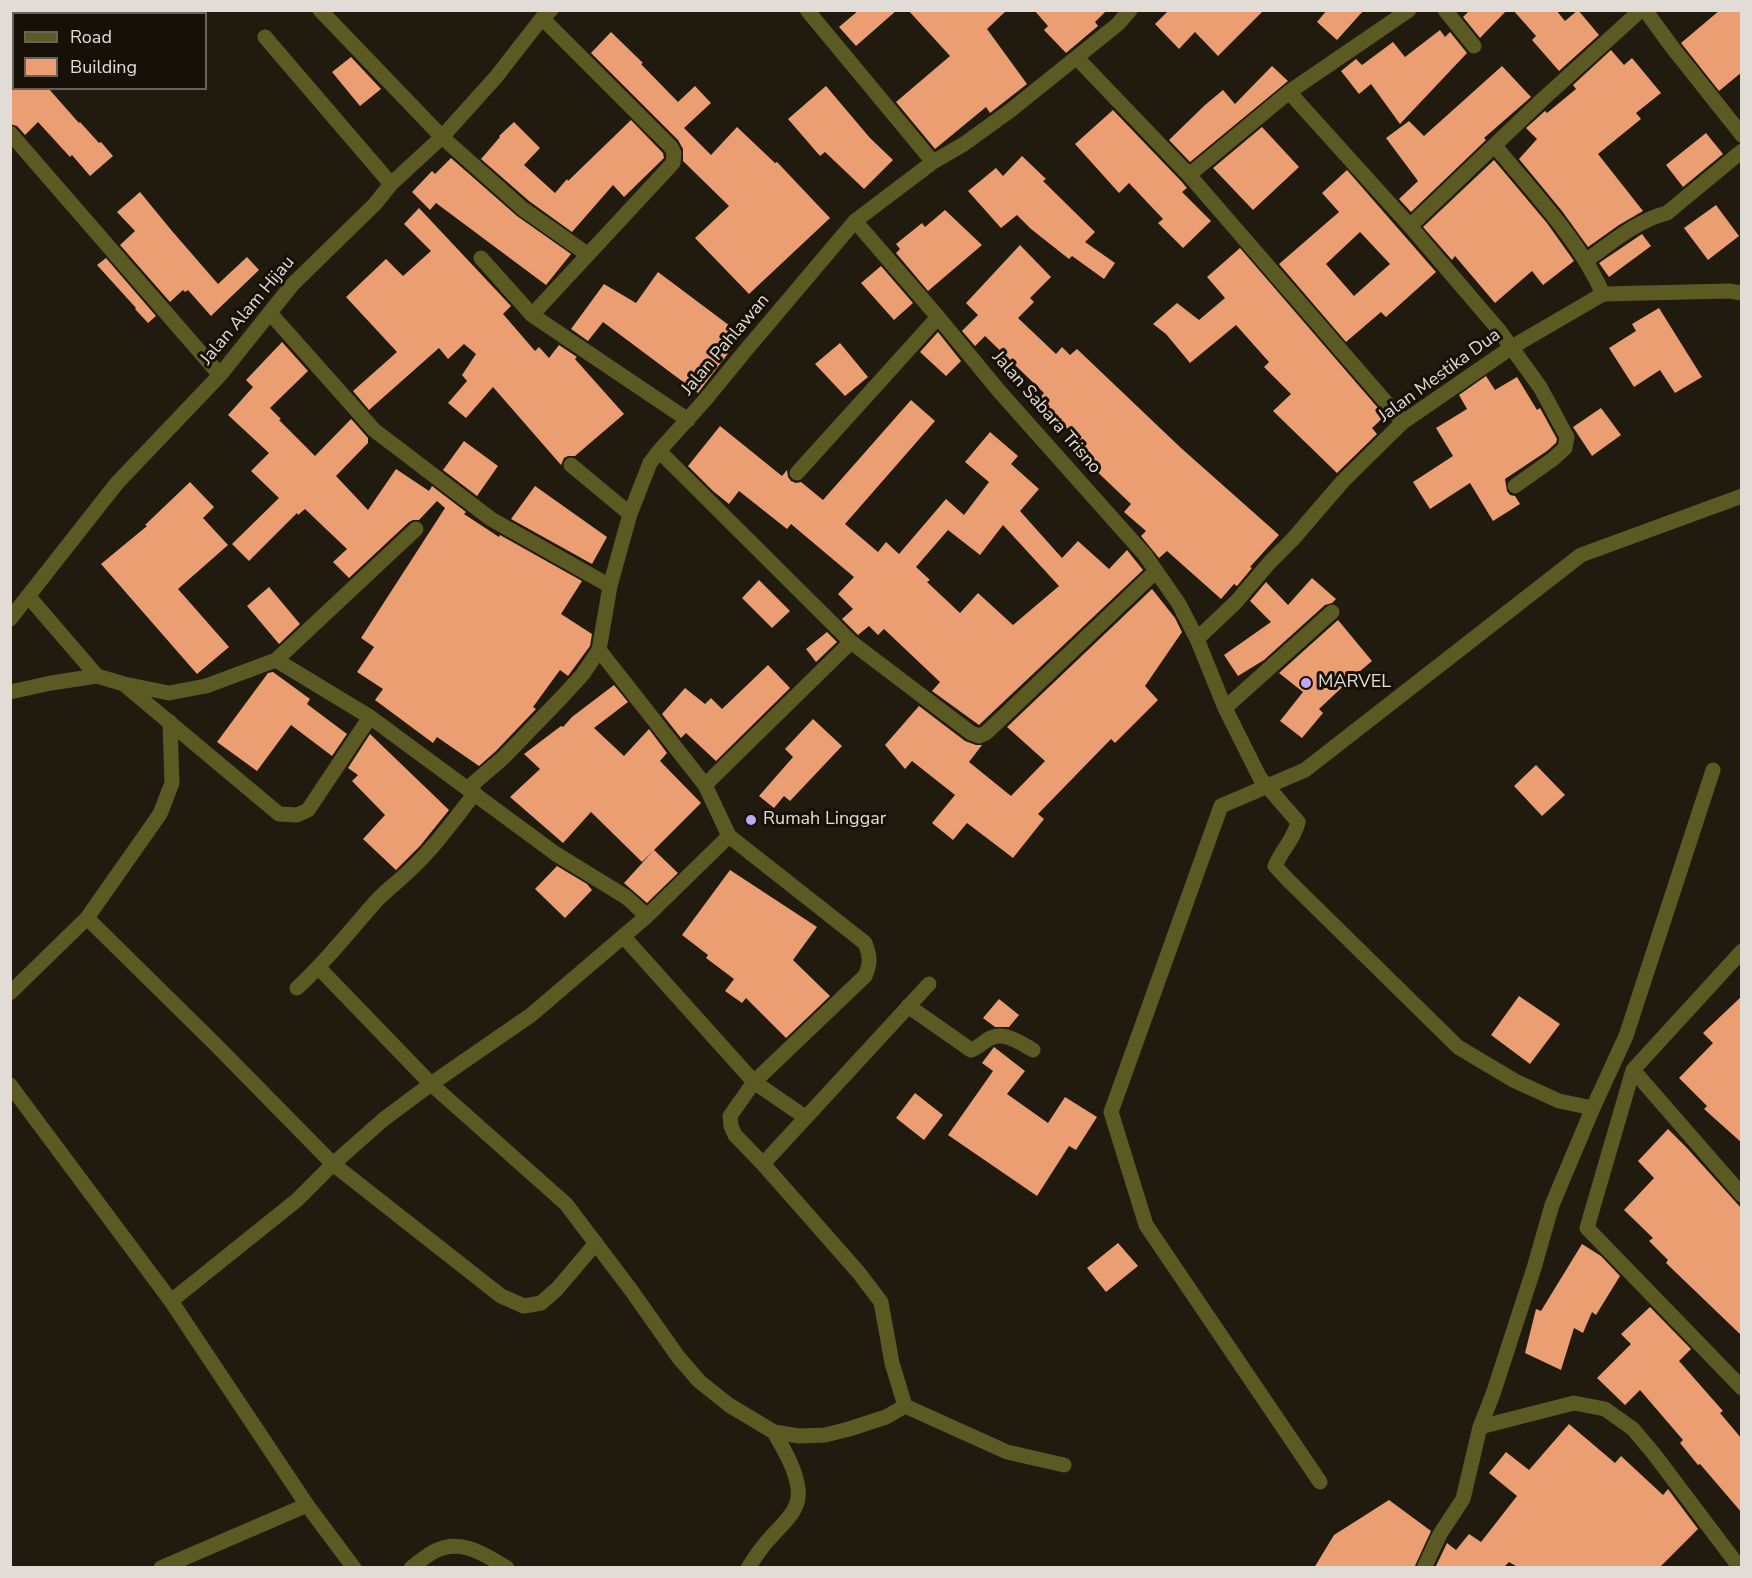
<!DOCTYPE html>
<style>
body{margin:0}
#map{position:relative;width:1752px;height:1578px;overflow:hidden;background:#201a0f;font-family:"Nunito Sans",sans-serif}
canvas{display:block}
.frame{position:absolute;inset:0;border:12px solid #e1dcd5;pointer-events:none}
.legend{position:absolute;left:12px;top:12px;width:195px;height:78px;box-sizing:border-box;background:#171007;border:2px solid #686259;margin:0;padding:8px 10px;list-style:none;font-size:18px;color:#e1dcd5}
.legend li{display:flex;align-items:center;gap:12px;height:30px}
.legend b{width:30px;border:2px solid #686259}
</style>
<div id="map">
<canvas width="1752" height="1578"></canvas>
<div class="frame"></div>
<ul class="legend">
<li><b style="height:8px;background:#5c5a23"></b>Road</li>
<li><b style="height:16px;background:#ea9e71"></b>Building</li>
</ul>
</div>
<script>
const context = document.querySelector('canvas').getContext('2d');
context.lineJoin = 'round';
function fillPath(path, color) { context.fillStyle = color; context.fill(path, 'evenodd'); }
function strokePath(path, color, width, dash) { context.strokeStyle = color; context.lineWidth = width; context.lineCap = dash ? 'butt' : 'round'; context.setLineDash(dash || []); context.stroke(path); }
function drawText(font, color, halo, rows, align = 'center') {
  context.font = font + ' "Nunito Sans",sans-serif'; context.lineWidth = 6; context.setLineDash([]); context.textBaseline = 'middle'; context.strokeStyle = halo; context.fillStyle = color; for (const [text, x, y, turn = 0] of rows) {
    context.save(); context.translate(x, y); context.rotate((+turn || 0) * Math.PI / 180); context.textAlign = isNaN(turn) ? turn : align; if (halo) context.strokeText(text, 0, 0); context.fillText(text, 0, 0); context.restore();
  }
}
fillPath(new Path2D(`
 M859,10H897L856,46L839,27Z
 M908,10H1007L987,29L1027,84L990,113L986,107L935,149L896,102L950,56Z
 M1034,10H1107L1095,22L1098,26L1066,53L1044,30L1048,26Z
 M1169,10H1264L1218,56L1195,32L1179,49L1155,24Z
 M1327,10H1364L1337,40L1317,22Z
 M1470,10H1507L1480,38L1463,17Z
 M1513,10H1556L1565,21L1578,10L1599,35L1559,71L1532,40L1536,36Z
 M1720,10H1742V72L1719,91L1681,43Z
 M1440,30L1445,37L1450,32L1467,53L1400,124L1371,84L1359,94L1341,71L1356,59L1362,65L1393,42L1405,57Z
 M611,32L643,63L641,64L678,102L695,86L711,103L684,128L711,155L737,127L775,163L777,162L830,218L749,294L695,238L729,206L683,161V149L678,140L591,53Z
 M1611,50L1624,65L1632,58L1661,93L1636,113L1641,119L1598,154L1643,211L1619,225L1588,247L1562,211L1519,159L1537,139L1526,128L1545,111L1547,113L1576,89L1573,85Z
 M351,57L381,89L360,106L332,72Z
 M1272,66L1288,81L1190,162L1169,140L1205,105L1223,90L1235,104Z
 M1502,66L1531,97L1484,138L1486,140L1411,212L1399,199L1418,181L1386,138L1409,121L1424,136Z
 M826,86L870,138L893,160L864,189L825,152L820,156L788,119Z
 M10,88H48L79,123L80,122L99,143L101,142L113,156L90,176L72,155L70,157L38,122L25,135L17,126L10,124Z
 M1113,110L1182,182L1187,188L1182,192L1211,221L1183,248L1158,223L1163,219L1129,183L1119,193L1075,144Z
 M631,120L663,153L664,158L624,197L613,185L572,232L529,201L481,159L500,137L499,136L514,122L540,148L524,165L555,193L567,179L568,181Z
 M1262,127L1299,167L1253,210L1213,168Z
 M1706,133L1723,154L1683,187L1666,165Z
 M1022,156L1046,179L1043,181L1095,232L1085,242L1115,263L1104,279L1072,256L1069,259L1031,229L1017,215L1001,228L968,191L996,168L1003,176Z
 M451,158L517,216L571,254L546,285L436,203L430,210L412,192L432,171L435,174Z
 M1494,160L1547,223L1574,261L1543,285L1532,271L1495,303L1455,256L1452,260L1423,227Z
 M1347,170L1436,272L1386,317L1381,312L1346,342L1279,264L1339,212L1322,193ZM1360,232L1390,264L1354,296L1326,264Z
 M140,192L172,231L218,284L247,257L259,270L211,316L188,290L185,292L183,290L170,302L120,245L135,231L117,212Z
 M1716,205L1739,236L1708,260L1684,228Z
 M419,208L511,306L503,314L535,351L539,347L549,358L559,345L577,357L575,359L624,414L575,456H568L564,458L561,465L493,387L466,418L448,403L467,381L462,375L476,354L464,344L448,359L439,348L369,410L353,391L397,352L346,297L386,259L403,276L431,251L404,224Z
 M945,210L982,245L928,291L896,253L900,249L896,244L922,223L925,227Z
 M1642,234L1651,246L1609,277L1599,263Z
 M1020,245L1051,277L1030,298L1034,302L1018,318L1056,354L1062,347L1070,355L1077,349L1181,448L1279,535L1250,567L1252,568L1237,586L1234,584L1221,599L1167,551L1159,558L1141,536L1146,531L1124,512L1131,504L1088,463L1093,458L1075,440L1077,438L1038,400L1044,393L985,336L975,346L962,331L978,315L966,303Z
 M1240,248L1385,416L1372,428L1377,434L1337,473L1273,411L1291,394L1264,367L1269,362L1236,325L1190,363L1166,334L1153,324L1177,303L1199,320L1225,298L1207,277Z
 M106,258L156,316L148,323L135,309L136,308L97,265Z
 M881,266L913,303L894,320L861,283Z
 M658,272L742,335L698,393L603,322L588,341L571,329L604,284L636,303Z
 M1659,308L1702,377L1675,393L1660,370L1634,387L1609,348L1636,331L1632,324Z
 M938,332L961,361L946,376L920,352Z
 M282,342L308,371L270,408L281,419L279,420L315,456L351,419L353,421L368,438V443L336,476L368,510L396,469L429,491L432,486L466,512L464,514L499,537L500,535L582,581L561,614L592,634L590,646L568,676L560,670L533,707L536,709L496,751L479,766L437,737L433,743L375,700L383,689L357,672L374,647L361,638L445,508L437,501L419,520H413L409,522L349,578L333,562L347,549L305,509L298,515L297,513L249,561L232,544L279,498L251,471L269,453L228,415L253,387L246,380Z
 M840,343L868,377L845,396L815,364Z
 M1486,376L1495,390L1517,377L1537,410L1540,408L1557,439L1556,443L1547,451L1505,479L1507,491L1510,495L1515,496L1520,504L1493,521L1470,483L1430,509L1413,482L1453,456L1436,428L1467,409L1459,395Z
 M911,400L935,421L845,524L878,552L886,542L899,554L946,499L964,515L989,482L965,462L990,432L1018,456L1011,464L1039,489L1020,511L1062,558L1078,541L1109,569L1127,550L1143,570L979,725L932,691L940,682L884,629L878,635L869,626L858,635L842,619L853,609L838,594L854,577L791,524L787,529L739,491L729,504L713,491L688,466L720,426L782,476L787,470L788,477L791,481L796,483L801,482L823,500ZM1003,525L1059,586L1013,625L978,593L960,613L927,582L930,580L916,567L948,530L980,555Z
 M1601,408L1621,435L1592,456L1573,427Z
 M464,441L498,466L477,496L443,470Z
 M190,482L214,507L203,518L228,545L178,589L229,647L197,674L101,564L147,526L145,525Z
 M535,486L607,537L592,564L511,519Z
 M1312,578L1336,599L1332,603L1325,605L1264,660L1238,676L1224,655L1271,622L1250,601L1266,582L1288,605Z
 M759,580L790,611L772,628L742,598Z
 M269,587L300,624L279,644L247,606Z
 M1152,589L1175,618L1182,632L1145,686L1158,700L1115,743L1111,739L1038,814L1044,819L1013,858L967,823L953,840L932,823L955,795L912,761L905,769L885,745L919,706L965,741L976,745H982L969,762L1011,796L1045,761L1007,727Z
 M1338,620L1372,661L1353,677L1319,709L1323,713L1302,738L1280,721L1303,692L1279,673Z
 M827,632L837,642L816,662L806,649Z
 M768,665L790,688L716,761L686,733L681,738L662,714L685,688L705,704L711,698L722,709Z
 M273,672L310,699L307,704L347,734L332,756L291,725L257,771L217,742L268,673Z
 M614,685L628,702L594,728L624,756L649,729L667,753L660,761L701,803L642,862L591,812L563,843L510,797L540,769L524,754L561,726L563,727L572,717Z
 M813,719L842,746L790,801L784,796L774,808L759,796L793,757L785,749Z
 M370,734L449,810L420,846L396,870L363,839L385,815L352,781L358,775L348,768Z
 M1536,765L1565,795L1542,816L1514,786Z
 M654,850L678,873L647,903L624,883Z
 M557,866L587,884L592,890L565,918L535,889Z
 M730,870L817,927L793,960L830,996L786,1038L746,998L742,1003L725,991L734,979L706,958L708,955L682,935Z
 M1519,996L1560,1024L1530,1064L1491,1035Z
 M1742,996V1143L1704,1109L1707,1106L1679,1078L1713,1043L1703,1033Z
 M999,999L1019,1015L1009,1027H995L983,1018Z
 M994,1047L1025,1071L1007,1094L1048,1123L1065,1097L1097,1117L1076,1150L1069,1146L1037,1196L948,1135L993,1071L982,1063Z
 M915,1093L943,1115L924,1140L896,1118Z
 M1668,1129L1687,1148L1742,1209V1336L1666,1263L1668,1260L1649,1241L1653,1238L1624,1210L1654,1178L1638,1161Z
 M1118,1243L1138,1266L1106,1292L1087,1268Z
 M1582,1244L1601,1256L1620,1276L1596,1315L1592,1312L1583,1333L1574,1328L1561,1370L1525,1353L1536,1309L1541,1311Z
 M1650,1307L1691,1349L1679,1361L1723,1411L1720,1413L1742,1439V1513L1700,1464L1698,1465L1680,1443L1683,1440L1640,1390L1625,1405L1597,1378L1631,1344L1621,1334Z
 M1569,1424L1615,1463L1621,1456L1663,1495L1668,1489L1698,1529L1659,1568H1519L1509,1562L1503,1568H1435L1447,1543L1456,1550L1469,1534L1481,1542L1517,1496L1489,1473L1506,1452L1529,1470Z
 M1389,1500L1431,1531L1414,1568H1314L1334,1535Z`), '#ea9e71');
strokePath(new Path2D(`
 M320,10L442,137L523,209L587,254
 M807,10L933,162
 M1445,10L1474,46
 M1645,10L1672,47L1742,135
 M265,37L391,184
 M1077,58L1189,175L1403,422
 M1289,92L1410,226L1498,329L1540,387L1567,437L1565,448L1553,459L1515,486
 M10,133L220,375
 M1495,146C1532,191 1580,241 1603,294
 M1189,175L1289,92L1409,10
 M855,221L938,317L999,391L1145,555L1179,604L1197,639L1225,708L1260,778
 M1410,226L1543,99L1641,10
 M481,258L532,315L688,420
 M1586,261C1611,243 1636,221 1667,213L1742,151
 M270,313L374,430L491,519L610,586
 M532,315L673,163L674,153L671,147L542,18
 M659,451L851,642L971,733L979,736L986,733L1156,571
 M571,465L630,514
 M797,473L938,317
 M29,597L97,676
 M10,619L117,483L220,375L292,285L375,204L391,184L442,137L496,77L542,18L551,10
 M1197,639L1236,602L1270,562L1293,539L1343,481L1403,422L1512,347L1603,294L1729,291L1742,293
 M599,650L705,785L729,836L865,943C870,956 871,963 865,976L754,1082L805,1117
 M276,660L416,529
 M126,686L279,814L297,815L308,810L370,717
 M10,692L51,683L97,676L124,684L169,693L206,686L276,660L370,717L556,854L626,897L647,916
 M1225,708L1332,612
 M705,785L851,642
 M468,788L503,758L562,697L583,674L599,650L610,586L630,514L650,463L659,451L705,400L746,350L855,221L933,162L964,144L1011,110L1118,24L1130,10
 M1298,822C1294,840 1282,849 1275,866L1288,880L1458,1047L1515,1081L1559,1101L1588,1107L1592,1110
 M87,918L215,1044L333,1164L501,1296L524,1306L541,1303L557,1289L596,1243
 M623,936L754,1082L730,1116L731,1126L735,1135L763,1164L859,1273L881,1302L892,1363L905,1406L1007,1452L1064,1465
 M1742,951L1633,1070L1742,1195
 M319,968L431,1084L566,1204L631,1290L679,1358L699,1381L729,1405L774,1432L799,1436L825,1435L849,1429L886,1417L905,1406
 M297,988C327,961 351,929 378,899C388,889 399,881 409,871C434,848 454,820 475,793
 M10,993L87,918L160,814L172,783L170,722
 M908,1006L971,1050C978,1048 981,1044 987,1040C1002,1029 1020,1043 1033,1050
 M1633,1070L1587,1228L1742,1388
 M10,1085L171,1301L307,1505L354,1568
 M763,1164L929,984
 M171,1301L297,1200L333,1164L384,1119L431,1084L531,1015L647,916L729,836
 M1480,1427L1574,1403L1605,1409L1633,1429L1654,1454L1740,1568
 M1320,1482L1146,1225L1111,1112L1221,806L1305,770L1581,555L1742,496
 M161,1568L307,1505
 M411,1568C419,1562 427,1555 435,1551C461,1538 484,1554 507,1568
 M748,1568C755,1557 762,1546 771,1537C783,1523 801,1510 798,1489C796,1469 784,1450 774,1432
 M1424,1568L1440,1534L1463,1499L1480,1427L1493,1394L1534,1268L1552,1205L1592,1110L1626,1036L1713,770`), '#5c5a23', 15);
strokePath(new Path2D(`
 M1260,778L1298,822`), '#5c5a23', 15);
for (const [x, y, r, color] of [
 [1306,683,6,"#c1a8f3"],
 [751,820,6,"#c1a8f3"]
]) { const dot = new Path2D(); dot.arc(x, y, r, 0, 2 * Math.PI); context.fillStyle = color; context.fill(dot); strokePath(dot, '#171007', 2); }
drawText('18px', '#e1dcd5', '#171007', [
 ["Jalan Alam Hijau",248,311,-50],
 ["Jalan Pahlawan",726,345,-50],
 ["Jalan Mestika Dua",1440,376,-36],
 ["Jalan Sabara Trisno",1046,413,49]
]);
drawText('18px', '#e1dcd5', '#171007', [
 ["MARVEL",1318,683],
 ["Rumah Linggar",763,820]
], 'left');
</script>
